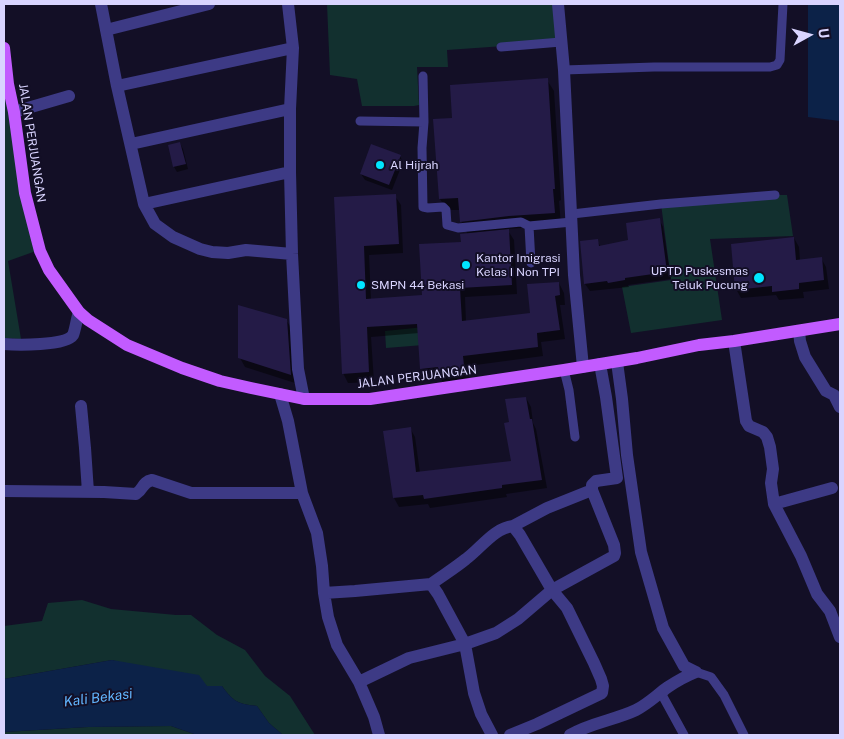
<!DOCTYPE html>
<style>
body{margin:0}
#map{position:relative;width:844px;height:739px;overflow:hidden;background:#130f26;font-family:"Public Sans",sans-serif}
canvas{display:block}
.frame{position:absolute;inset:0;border:5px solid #d9d4ff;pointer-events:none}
.north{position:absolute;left:784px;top:10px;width:50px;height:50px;-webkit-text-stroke:4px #130f26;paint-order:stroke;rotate:83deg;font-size:14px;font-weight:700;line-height:20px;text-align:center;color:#d9d4ff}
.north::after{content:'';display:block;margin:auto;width:18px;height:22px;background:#d9d4ff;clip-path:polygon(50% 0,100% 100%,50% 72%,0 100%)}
</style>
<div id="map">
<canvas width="844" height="739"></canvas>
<div class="frame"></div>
<div class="north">U</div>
</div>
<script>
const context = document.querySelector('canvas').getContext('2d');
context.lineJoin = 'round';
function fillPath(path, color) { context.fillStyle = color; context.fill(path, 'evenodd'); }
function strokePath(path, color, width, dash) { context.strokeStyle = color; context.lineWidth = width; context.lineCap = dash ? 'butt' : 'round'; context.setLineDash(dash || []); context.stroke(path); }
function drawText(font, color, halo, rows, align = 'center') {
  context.font = font + ' "Public Sans",sans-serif'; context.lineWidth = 4; context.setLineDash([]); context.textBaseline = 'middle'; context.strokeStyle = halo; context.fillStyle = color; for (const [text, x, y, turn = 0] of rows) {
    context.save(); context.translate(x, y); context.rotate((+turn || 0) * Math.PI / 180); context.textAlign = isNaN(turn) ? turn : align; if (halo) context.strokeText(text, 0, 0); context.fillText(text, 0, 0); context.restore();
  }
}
fillPath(new Path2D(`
 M327,4H558L561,42L447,50L448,67H417L419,105L414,106H362L357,79L330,75Z
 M4,48L36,251L8,261L21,339L4,338Z
 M774,195H787L793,236L710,239L722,320L631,333L622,287L671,280L661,204Z
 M434,326L436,344L386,348L385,331Z
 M82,600L111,609L176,615H191L217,635L245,650L265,676L290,696L315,735H283L269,723L257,706C239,704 233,702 222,686H207L112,660L4,679V626L42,621L48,603Z
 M171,726L197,735H4V732L88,727Z`), '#12302f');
fillPath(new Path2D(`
 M808,4H840V121L808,117Z
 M112,660L199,675L207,686H222C233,702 239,704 257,706L269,723L283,735H197L171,726L88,727L4,732V679Z`), '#0c2248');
fillPath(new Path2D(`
 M547,80L554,91L561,200L559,201L561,225L507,229L514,240L517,294L465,297L466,322L531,314L559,283L564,293L565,305H560L565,339L541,342L543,356L468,366L469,384L445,386L440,377L427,378L422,368L419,333L371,337L374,382L348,383L343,373L335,199L395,196L401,205L403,253L369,255L371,300L423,296L468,235L461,221L460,210H447L440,199L454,119Z
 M180,143L183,149L188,169L177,172L174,167Z
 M400,156L403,162L392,190L365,180L361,174Z
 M659,219L663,227L671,279L628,285L629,287L590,291L585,284L582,243L597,241L601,247L629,241Z
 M794,238L799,247L800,261L821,258L826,267L829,289L803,292L804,298L779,300L776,295L741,298L736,289Z
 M286,320L292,329L295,383L245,367L240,358Z
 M526,398L531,407L533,423L536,429L547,488L506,494L507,497L430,508L428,504L399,507L394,498L384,432L410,428L415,437L420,473L512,462L510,423Z`), '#0007');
fillPath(new Path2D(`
 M548,78L555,189H553L555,213L509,216L460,222L458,198L439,199L433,119L452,118L450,85Z
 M180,142L186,164L173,167L168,145Z
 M371,144L401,155L389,185L360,174Z
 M396,194L399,244L364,246L366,299L422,295L419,244L461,242L460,234L509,229L512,285L460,288L462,321L530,313L527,284L559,282L560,295L555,296L560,330L537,333L538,347L463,356L465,375L438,377V367L420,369L417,324L367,327L369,372L342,374L334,197Z
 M660,218L667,272L625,278V280L608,283L607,281L584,284L580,241L598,239L599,246L628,240L626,223Z
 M794,237L796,260L822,257L824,280L799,283V289L772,292V286L735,290L731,244Z
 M238,305L287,319L291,375L238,358Z
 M526,397L530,419H532L542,480L502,485V488L424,499L423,495L393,498L383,431L411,427L416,472L511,461L504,423L509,422L505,399Z`), '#241b47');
strokePath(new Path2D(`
 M501,47L561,42
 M564,70L654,67H770L777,65L780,60L783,4
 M423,76L424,122L422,148L423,207L428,208L443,207L446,210L447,225L458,228L521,222L529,226L572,222
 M360,121L424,122
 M572,214L661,204L775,195
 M529,226L531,263
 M564,370L569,390L575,437
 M696,672L711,677L724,695L744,735
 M661,693L684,735`), '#3d3a85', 9);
strokePath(new Path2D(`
 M101,4L117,86L144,204L155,224L173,237L200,249L212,252L228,253L246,250L292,254
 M288,4L293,48L290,109V172L292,254L298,369L304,399
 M558,4L564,70L574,275L583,367
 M106,30L209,4
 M117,86L293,48
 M14,112L69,96
 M131,144L290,109
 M144,204L290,172
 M799,331L800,341L805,357L826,391L834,395L840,407
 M734,341L746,421L749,426L763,432L767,437L770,447L773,469L771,483L774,504L801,556L817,594L830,611L840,637
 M4,344C16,345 66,346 73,335C75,331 77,317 79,312
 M617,362L622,399L627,455L641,552L663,628L684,666L696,672
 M280,394L288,421L302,493L317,533L322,566L324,593L328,617L337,645L359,682L374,717L379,735
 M81,406L85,448L88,492
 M4,491L104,492L136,494C144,489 142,482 152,480L191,493H302
 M774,504L832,488
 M513,526L547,508L592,490
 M431,584C442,576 455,568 466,559C481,548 494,528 513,526L520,535L552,590L567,608L594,663L601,679L603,686L602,693L537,724L510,735
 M324,593L355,591L431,584L438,594L465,644L474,693L481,714L492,735
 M359,682L409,658L465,644L496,633L518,619L552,590L614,556L615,553L614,545L592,490V485L596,481L617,478L606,397L600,364
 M570,735C590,723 615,720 636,710C648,704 658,694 668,687C677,681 686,676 696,672`), '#3d3a85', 12);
strokePath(new Path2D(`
 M4,48L8,84L14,112L25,193L40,251L49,270L79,312L88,320L127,345L182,368L220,381L251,388L304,399H370L564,370L637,358L699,345L734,341L840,324`), '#c25bff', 12);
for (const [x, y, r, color] of [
 [380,165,5,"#00e5ff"],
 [466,265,5,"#00e5ff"],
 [759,278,6,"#00e5ff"],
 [361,285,5,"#00e5ff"]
]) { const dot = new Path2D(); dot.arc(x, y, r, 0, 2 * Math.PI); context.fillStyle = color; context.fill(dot); strokePath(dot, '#130f26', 2); }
drawText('12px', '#d9d4ff', '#130f26', [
 ["JALAN PERJUANGAN",32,143,81],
 ["JALAN PERJUANGAN",417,377,-7]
]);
drawText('12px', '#d9d4ff', '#130f26', [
 ["Al Hijrah",390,165],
 ["Kantor Imigrasi",476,258],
 ["Kelas I Non TPI",476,272],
 ["UPTD Puskesmas",748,271,"right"],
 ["Teluk Pucung",748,285,"right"],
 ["SMPN 44 Bekasi",371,285]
], 'left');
drawText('italic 14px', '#62b6ff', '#130f26', [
 ["Kali Bekasi",98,698,-7]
]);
</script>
